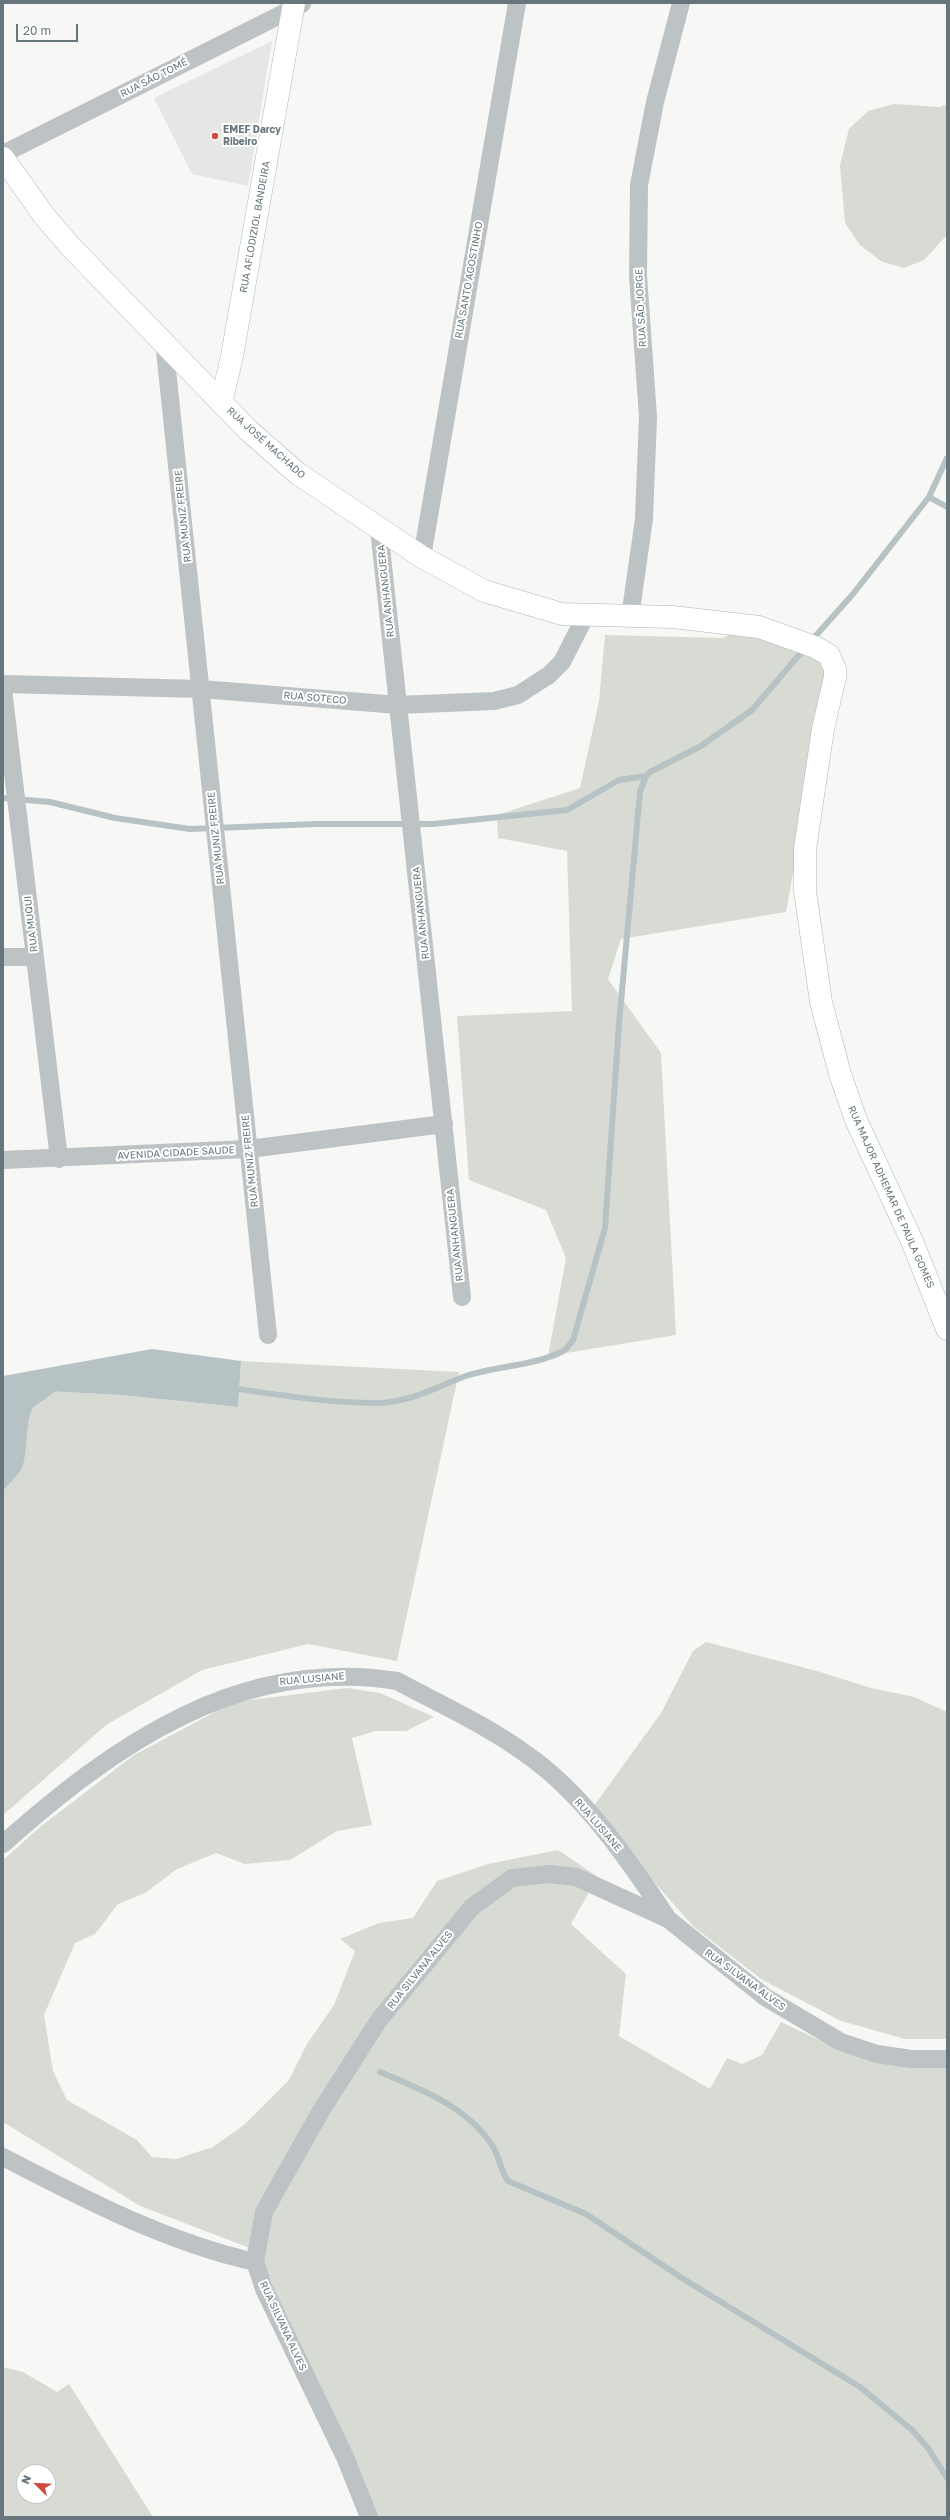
<!DOCTYPE html>
<meta charset="utf-8">
<style>
body{margin:0}
#map{position:relative;width:950px;height:2520px;overflow:hidden;background:#f7f7f5;font-family:"Golos Text",sans-serif}
canvas{display:block}
.frame{position:absolute;inset:0;border:4px solid #66767c;pointer-events:none}
.north{position:absolute;left:16px;top:2464px;width:40px;height:40px;box-sizing:border-box;background:#fff;border:1px solid #c2c8cb;border-radius:50%;rotate:294deg;font-size:11px;font-weight:700;line-height:16px;text-align:center;color:#66767c}
.north::after{content:'';display:block;margin:auto;width:14px;height:18px;background:#ce4b3e;clip-path:polygon(50% 0,100% 100%,50% 72%,0 100%)}
.scale{position:absolute;left:16px;top:24px;width:62px;height:18px;box-sizing:border-box;border:2px solid #66767c;border-top:0;padding-left:5px;font-size:12px;line-height:14px;white-space:nowrap;color:#66767c;-webkit-text-stroke:3px #fff;paint-order:stroke}
</style>
<div id="map">
<canvas width="950" height="2520"></canvas>
<div class="frame"></div>
<div class="north">N</div>
<div class="scale">20 m</div>
</div>
<script>
const context = document.querySelector('canvas').getContext('2d');
context.lineJoin = 'round';
function fillPath(path, color) { context.fillStyle = color; context.fill(path, 'evenodd'); }
function strokePath(path, color, width, dash) { context.strokeStyle = color; context.lineWidth = width; context.lineCap = dash ? 'butt' : 'round'; context.setLineDash(dash || []); context.stroke(path); }
function drawText(font, color, halo, rows, align = 'center') {
  context.font = font + ' "Golos Text",sans-serif'; context.lineWidth = 4; context.setLineDash([]); context.textBaseline = 'middle'; context.strokeStyle = halo; context.fillStyle = color; for (const [text, x, y, turn = 0] of rows) {
    context.save(); context.translate(x, y); context.rotate((+turn || 0) * Math.PI / 180); context.textAlign = isNaN(turn) ? turn : align; if (halo) context.strokeText(text, 0, 0); context.fillText(text, 0, 0); context.restore();
  }
}
fillPath(new Path2D(`
 M272,41L248,186L192,174L154,98Z`), '#e5e7e5');
fillPath(new Path2D(`
 M894,104L940,107L947,104V235L924,260L904,268L882,262L860,245L845,223L840,165L849,129L868,111Z
 M737,630L801,647L830,667L786,912L621,939L608,979L661,1053L676,1335L548,1356L566,1258L546,1210L469,1180L457,1016L572,1011L567,851L498,838L497,815L580,788L599,701L605,635L723,638Z
 M241,1361L459,1372L397,1661L308,1644L202,1670L106,1725L3,1815V1491C9,1484 20,1474 23,1466C30,1441 22,1408 46,1391L121,1395L238,1407Z
 M706,1642L817,1671L871,1688L914,1697L947,1712V2039H905L841,2021L761,1979L694,1927L638,1864L588,1814L661,1713L693,1651Z
 M347,1688L380,1693L434,1717L406,1731H376L352,1738L372,1825L337,1831L290,1860L245,1864L216,1853L177,1869L145,1893L118,1904L95,1934L75,1943L44,2015L53,2071L67,2100L137,2140L152,2157L176,2159L213,2147L244,2125L289,2080L307,2044L334,2005L355,1951L340,1939L379,1923L413,1918L437,1881L488,1864L558,1850L598,1877L571,1924L626,1974L619,2036L710,2089L727,2058L742,2064L762,2055L781,2022L843,2051L947,2065V2517H375L257,2291L247,2247L140,2206L3,2122V1860L40,1827L134,1755L234,1702Z
 M3,2367L23,2372L57,2392L69,2384L153,2517H3ZM24,2472H48V2496H24Z`), '#d8dbd4');
fillPath(new Path2D(`
 M152,1349L241,1361L238,1407L121,1395L46,1391C22,1408 30,1441 23,1466C20,1474 9,1484 3,1491V1376Z`), '#b6c2c4');
strokePath(new Path2D(`
 M929,497L947,507
 M811,641L853,594L929,497L947,458
 M3,798L50,802L115,818L190,829L316,824H433L567,810L619,780L646,776
 M232,1388C278,1395 329,1403 376,1403C409,1403 436,1387 466,1376C495,1366 535,1366 563,1351C567,1349 570,1344 573,1340L605,1228L619,1024L640,792L646,776L650,772L701,746L752,710L805,648
 M30,1406L56,1387
 M380,2072C422,2090 466,2106 492,2145C500,2157 500,2170 508,2181L586,2214L685,2280L860,2387L912,2430L928,2448L947,2478`), '#b6c2c4', 6);
const secondary = new Path2D(`
 M3,158L45,217L70,246L248,430L297,473L422,557L484,591L562,614L673,617L759,627L815,647L829,655L835,669V677L823,729L805,849V891L821,1002L840,1074L856,1120L912,1241L947,1329
 M221,403L232,356L294,3`);
strokePath(secondary, '#afb6b9', 23);
strokePath(new Path2D(`
 M3,154L302,4
 M164,341L268,1335
 M379,529L462,1297
 M422,557L517,3
 M630,617L644,519L648,417L638,276L639,185L655,102L681,3
 M3,684L201,689L398,705L494,701L518,695L549,675L562,662L586,615
 M3,689L59,1159
 M3,957H35
 M3,1160L249,1149L444,1124
 M3,1844C114,1745 240,1656 397,1681C440,1704 486,1725 526,1754C583,1793 630,1862 668,1919
 M3,2157C84,2199 166,2242 255,2262
 M369,2517L345,2457L264,2289L255,2262L264,2212L322,2109L379,2020L472,1907L512,1878L550,1874L576,1877L668,1919L765,1997L841,2042L877,2054L911,2059H947`), '#bdc2c4', 18);
strokePath(secondary, '#fff', 22);
for (const [x, y, r, color] of [
 [215,136,4,"#ce4b3e"]
]) { const dot = new Path2D(); dot.arc(x, y, r, 0, 2 * Math.PI); context.fillStyle = color; context.fill(dot); strokePath(dot, '#fff', 1.5); }
drawText('10px', '#66767c', '#fff', [
 ["RUA SÃO TOMÉ",154,78,-27],
 ["RUA AFLODIZIOL BANDEIRA",255,227,-80],
 ["RUA SANTO AGOSTINHO",469,280,-80],
 ["RUA SÃO JORGE",641,308,-93],
 ["RUA JOSÉ MACHADO",266,443,42],
 ["RUA MUNIZ FREIRE",183,516,-96],
 ["RUA ANHANGUERA",386,591,-96],
 ["RUA SOTECO",315,698,5],
 ["RUA MUNIZ FREIRE",216,838,-96],
 ["RUA ANHANGUERA",421,913,-96],
 ["RUA MUQUI",31,924,-97],
 ["AVENIDA CIDADE SAUDE",176,1153,-3],
 ["RUA MUNIZ FREIRE",250,1161,-96],
 ["RUA MAJOR ADHEMAR DE PAULA GOMES",891,1197,66],
 ["RUA ANHANGUERA",455,1235,-96],
 ["RUA LUSIANE",312,1679,-5],
 ["RUA LUSIANE",598,1825,49],
 ["RUA SILVANA ALVES",420,1970,-51],
 ["RUA SILVANA ALVES",745,1980,36],
 ["RUA SILVANA ALVES",283,2326,65]
]);
drawText('bold 10px', '#66767c', '#fff', [
 ["EMEF Darcy",223,130],
 ["Ribeiro",223,142]
], 'left');
</script>
